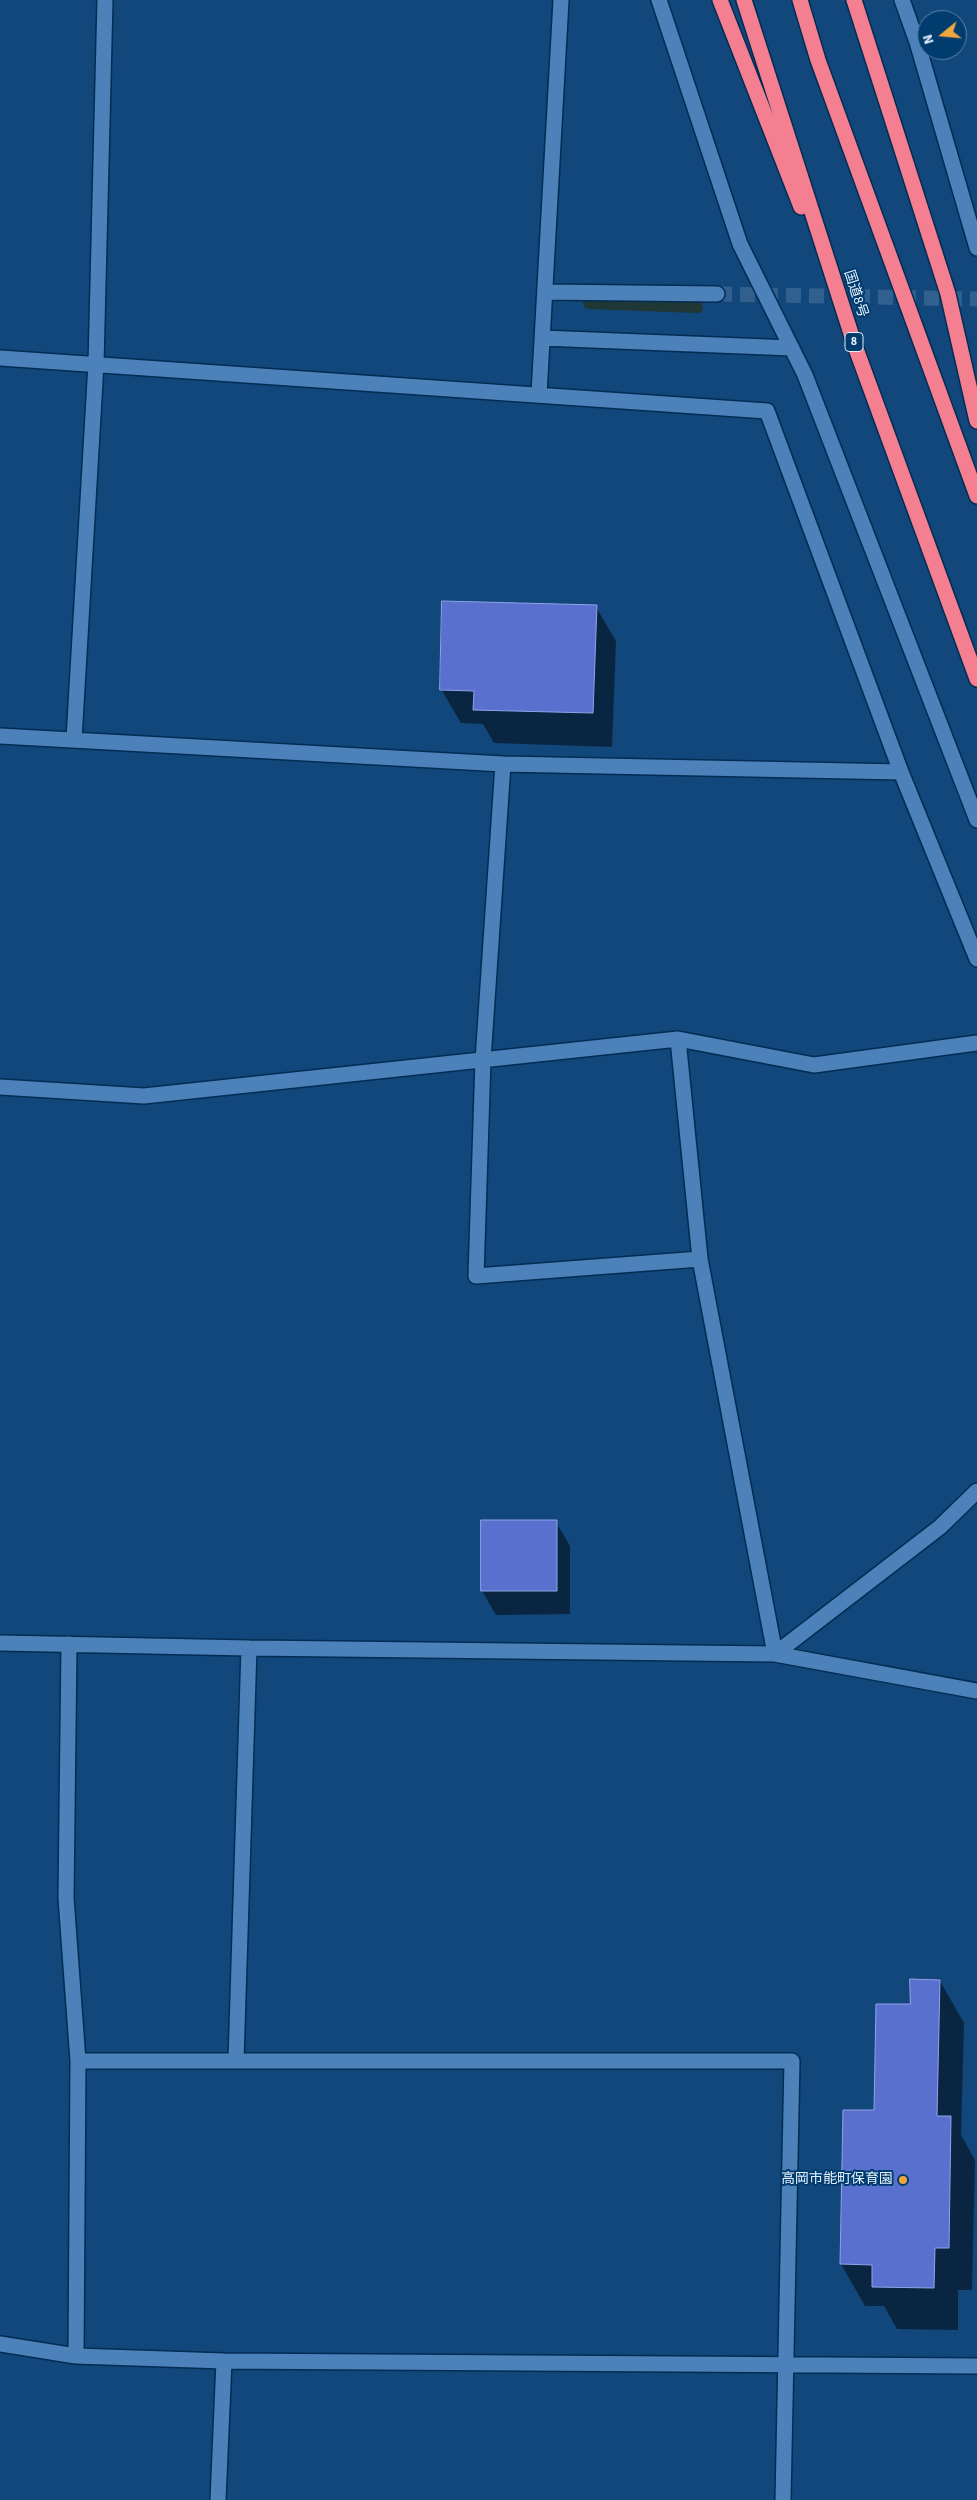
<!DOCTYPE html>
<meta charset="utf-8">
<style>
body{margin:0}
#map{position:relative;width:977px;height:2500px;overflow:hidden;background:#11477a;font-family:"Source Sans 3",sans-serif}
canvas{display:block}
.north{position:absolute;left:917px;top:10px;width:50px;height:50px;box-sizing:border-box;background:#013c6e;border:1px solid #5d84a7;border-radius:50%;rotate:253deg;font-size:14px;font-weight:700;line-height:20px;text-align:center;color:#e6f1fd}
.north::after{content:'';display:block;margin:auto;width:18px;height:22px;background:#f0a63f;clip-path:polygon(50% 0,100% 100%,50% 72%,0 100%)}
</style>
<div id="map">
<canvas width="977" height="2500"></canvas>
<div class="north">N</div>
</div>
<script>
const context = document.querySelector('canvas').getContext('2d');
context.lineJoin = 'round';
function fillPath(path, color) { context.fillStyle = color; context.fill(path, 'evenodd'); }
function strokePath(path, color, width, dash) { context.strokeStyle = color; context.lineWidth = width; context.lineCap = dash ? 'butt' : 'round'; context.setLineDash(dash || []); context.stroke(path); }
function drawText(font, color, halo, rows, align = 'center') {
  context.font = font + ' "Source Sans 3","Noto Sans JP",sans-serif'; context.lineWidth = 4; context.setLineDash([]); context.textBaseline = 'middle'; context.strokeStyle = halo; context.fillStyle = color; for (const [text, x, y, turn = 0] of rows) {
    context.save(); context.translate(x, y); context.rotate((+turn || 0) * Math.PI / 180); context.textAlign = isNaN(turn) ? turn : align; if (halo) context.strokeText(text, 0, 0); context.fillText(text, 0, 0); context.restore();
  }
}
fillPath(new Path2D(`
 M596,607L616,641L612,747L494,743L483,724L461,723L441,689Z
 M556,1522L570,1546V1614L496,1615L482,1591Z
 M940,1981L964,2023L961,2135L975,2160L972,2290H958V2330L897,2329L884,2306H865L841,2264L875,2111L911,2005Z`), '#0007');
strokePath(new Path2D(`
 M589,303L697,307`), '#1f3735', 12);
const building = new Path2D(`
 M442,601L597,605L593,713L473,710L474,691L440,690Z
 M481,1520H557V1591H481Z
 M910,1979L940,1980L937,2116H951L949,2248H935L934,2288L872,2287V2265L840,2264L843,2110H874L876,2004H910Z`);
fillPath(building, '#5a70cf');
strokePath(building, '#90a3e8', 1);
strokePath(new Path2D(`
 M717,294L977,299`), '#31608e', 15, [15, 8]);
const minor = new Path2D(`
 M659,0L740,244L805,375L977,820
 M902,0L917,42L977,248
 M546,292L717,294
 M542,338L792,348
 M0,358L767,411L901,772L977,959
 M539,394L561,0
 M0,736L503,764L901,772
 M74,739L96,364L105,0
 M503,764L483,1060L476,1276L700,1259
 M678,1039L700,1259L775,1654
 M0,1087L144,1096L678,1039L814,1065L977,1043
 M0,1643L249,1648L775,1654L977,1691
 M69,1644L66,1898L78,2061L76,2356
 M775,1654L940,1527L977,1491
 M236,2060L249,1648
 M78,2061H792L783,2500
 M0,2344L76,2356L224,2361L977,2366
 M218,2500L224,2361`);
const highway = new Path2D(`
 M720,0L801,207
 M744,0L855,346L977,679
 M800,0L818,60L977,496
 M854,0L948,294L977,421`);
strokePath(minor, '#032c53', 18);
strokePath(highway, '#032c53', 18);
strokePath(minor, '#4d81b9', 15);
strokePath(highway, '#f47f91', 15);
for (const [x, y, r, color] of [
 [903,2180,5,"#f0a63f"]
]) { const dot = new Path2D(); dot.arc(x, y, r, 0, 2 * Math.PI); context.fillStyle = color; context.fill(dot); strokePath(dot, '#013c6e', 2); }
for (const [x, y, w] of [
 [854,342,18]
]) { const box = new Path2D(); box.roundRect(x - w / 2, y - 9.5, w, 19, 4); context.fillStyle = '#013c6e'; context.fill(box); strokePath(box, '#e6f1fd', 1); }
drawText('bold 12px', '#e6f1fd', null, [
 ["8",854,342]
]);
drawText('14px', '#e6f1fd', '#013c6e', [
 ["国道8号",855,294,72]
]);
drawText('14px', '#e6f1fd', '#013c6e', [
 ["高岡市能町保育園",893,2180]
], 'right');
</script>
